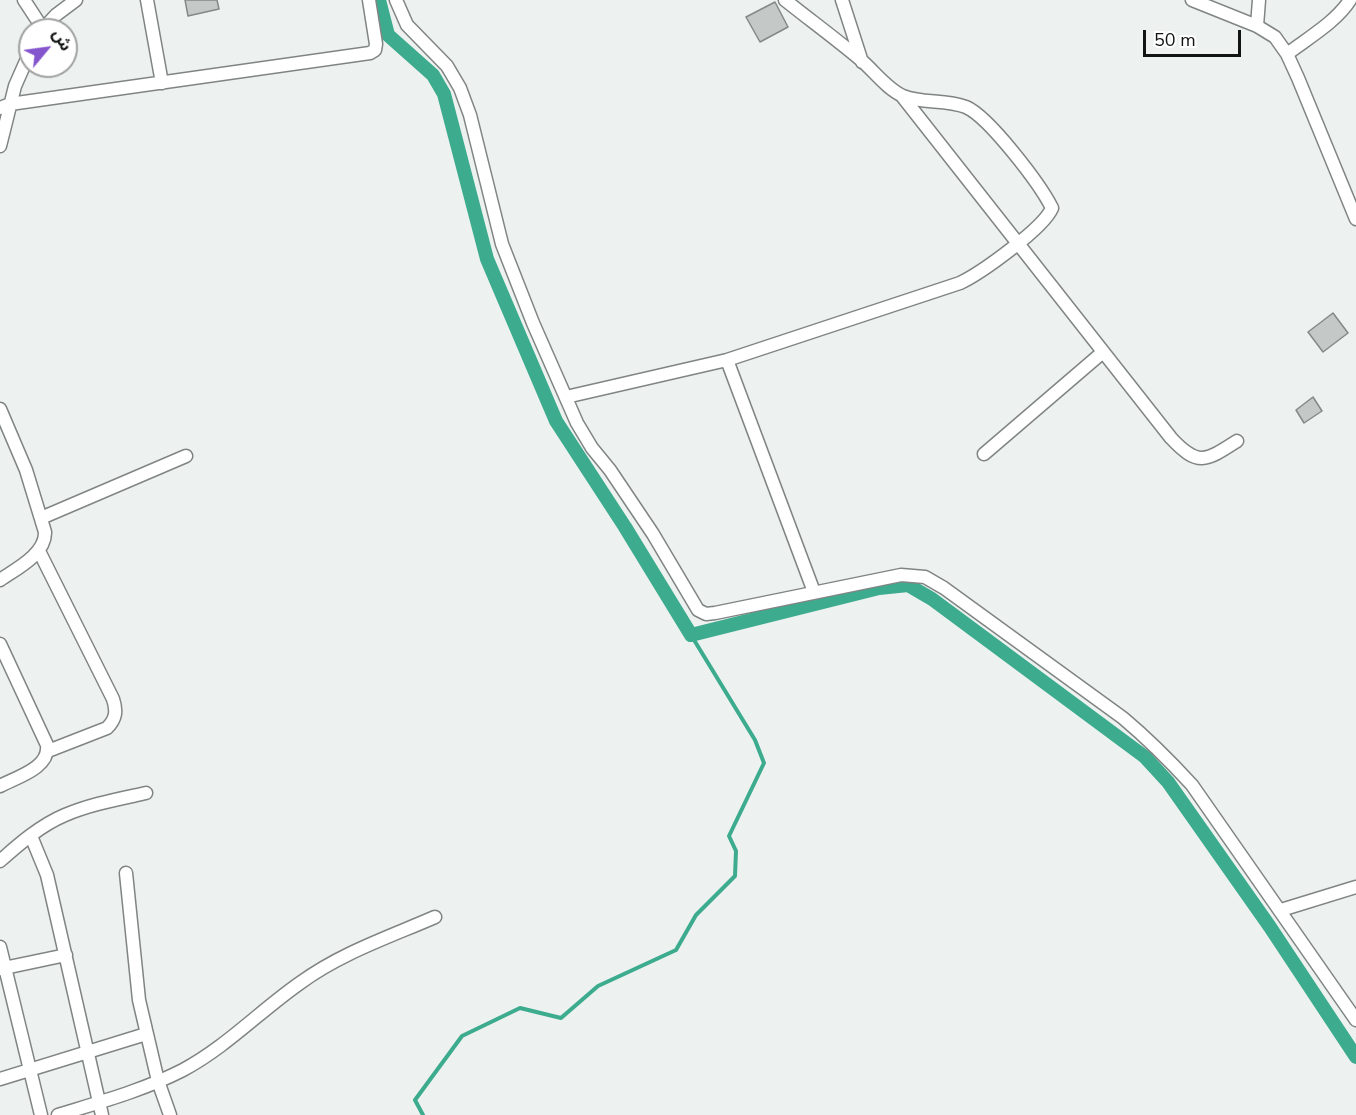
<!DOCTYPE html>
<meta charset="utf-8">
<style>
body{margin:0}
#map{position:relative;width:1356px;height:1115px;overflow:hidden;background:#edf2f0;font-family:"Nunito Sans","Noto Sans Arabic",sans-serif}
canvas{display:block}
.north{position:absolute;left:18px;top:18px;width:60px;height:60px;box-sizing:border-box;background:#fff;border:2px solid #a0a1a1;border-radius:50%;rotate:61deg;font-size:16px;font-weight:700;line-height:24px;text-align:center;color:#121413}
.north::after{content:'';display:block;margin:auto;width:21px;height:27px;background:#8555ce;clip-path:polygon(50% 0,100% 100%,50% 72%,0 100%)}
.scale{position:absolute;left:1143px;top:30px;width:98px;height:27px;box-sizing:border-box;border:3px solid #121413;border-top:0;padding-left:8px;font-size:18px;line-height:21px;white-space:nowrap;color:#121413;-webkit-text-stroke:4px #fff;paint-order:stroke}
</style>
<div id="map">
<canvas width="1356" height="1115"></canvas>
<div class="north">ش</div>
<div class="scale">50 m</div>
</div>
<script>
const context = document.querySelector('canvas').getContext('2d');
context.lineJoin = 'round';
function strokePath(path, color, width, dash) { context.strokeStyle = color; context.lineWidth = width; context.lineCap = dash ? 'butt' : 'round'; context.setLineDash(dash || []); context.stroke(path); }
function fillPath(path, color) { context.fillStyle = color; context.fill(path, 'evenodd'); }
strokePath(new Path2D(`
 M423,1115L415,1100L462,1036L520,1008L561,1018L598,986L676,950L696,915L735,876L736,851L729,836L764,763L755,740L691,635`), '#3cab8e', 4);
strokePath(new Path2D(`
 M379,0L388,35L433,75L444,94L487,259L556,421L625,527L691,635L879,588L908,585L932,599L1145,757L1168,782L1270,927L1356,1057`), '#3cab8e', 14);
const building = new Path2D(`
 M185,0H217L219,9L188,16Z
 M775,2L788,27L760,42L746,17Z
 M1333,313L1348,333L1323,352L1308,332Z
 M1313,397L1322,411L1304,423L1296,410Z`);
fillPath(building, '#c4c9c7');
strokePath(building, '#848987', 1.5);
const street = new Path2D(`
 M24,0L43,29
 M147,0L162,83
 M396,0L407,25L447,66L460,88L470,115L502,244L533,323L577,423L592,448L610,470L653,534L698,610L706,614L715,613L901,575L925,577L944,588L1123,718C1148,739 1170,761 1192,785L1356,1020
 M842,0L862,62
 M1192,0L1257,26L1275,37L1287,54L1298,78L1356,219
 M1257,26L1259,0
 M42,30L56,15L76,0
 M1287,54C1308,38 1336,22 1350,0
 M902,96L1171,438C1198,467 1206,461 1237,441
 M0,108L10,104L370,53L375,50L376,44L369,0
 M0,146L15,86L30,52
 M727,360L960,283C981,273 1044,228 1052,208C1040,184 989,117 966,107C945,99 923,104 903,96C887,89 874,71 861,60C836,39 810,20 785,0
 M566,397L727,360L814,592
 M0,409L26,470L45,532C46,554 16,569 0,580
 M984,454L1103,352
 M41,518L186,456
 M39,551L113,699C117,711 116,719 107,728L48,751
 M0,644L47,745C50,768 17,777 0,786
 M31,836L47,875L102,1115
 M0,861C19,844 41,825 65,815C91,804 119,799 146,793
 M126,873L139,1000L158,1081L170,1115
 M1281,910L1356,887
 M0,947L41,1115
 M0,969L66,955
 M0,1079L146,1034
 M58,1115C100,1102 144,1090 183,1070C226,1047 260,1011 300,983C341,953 389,937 435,917`);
strokePath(street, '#808584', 15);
strokePath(street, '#fff', 12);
</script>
